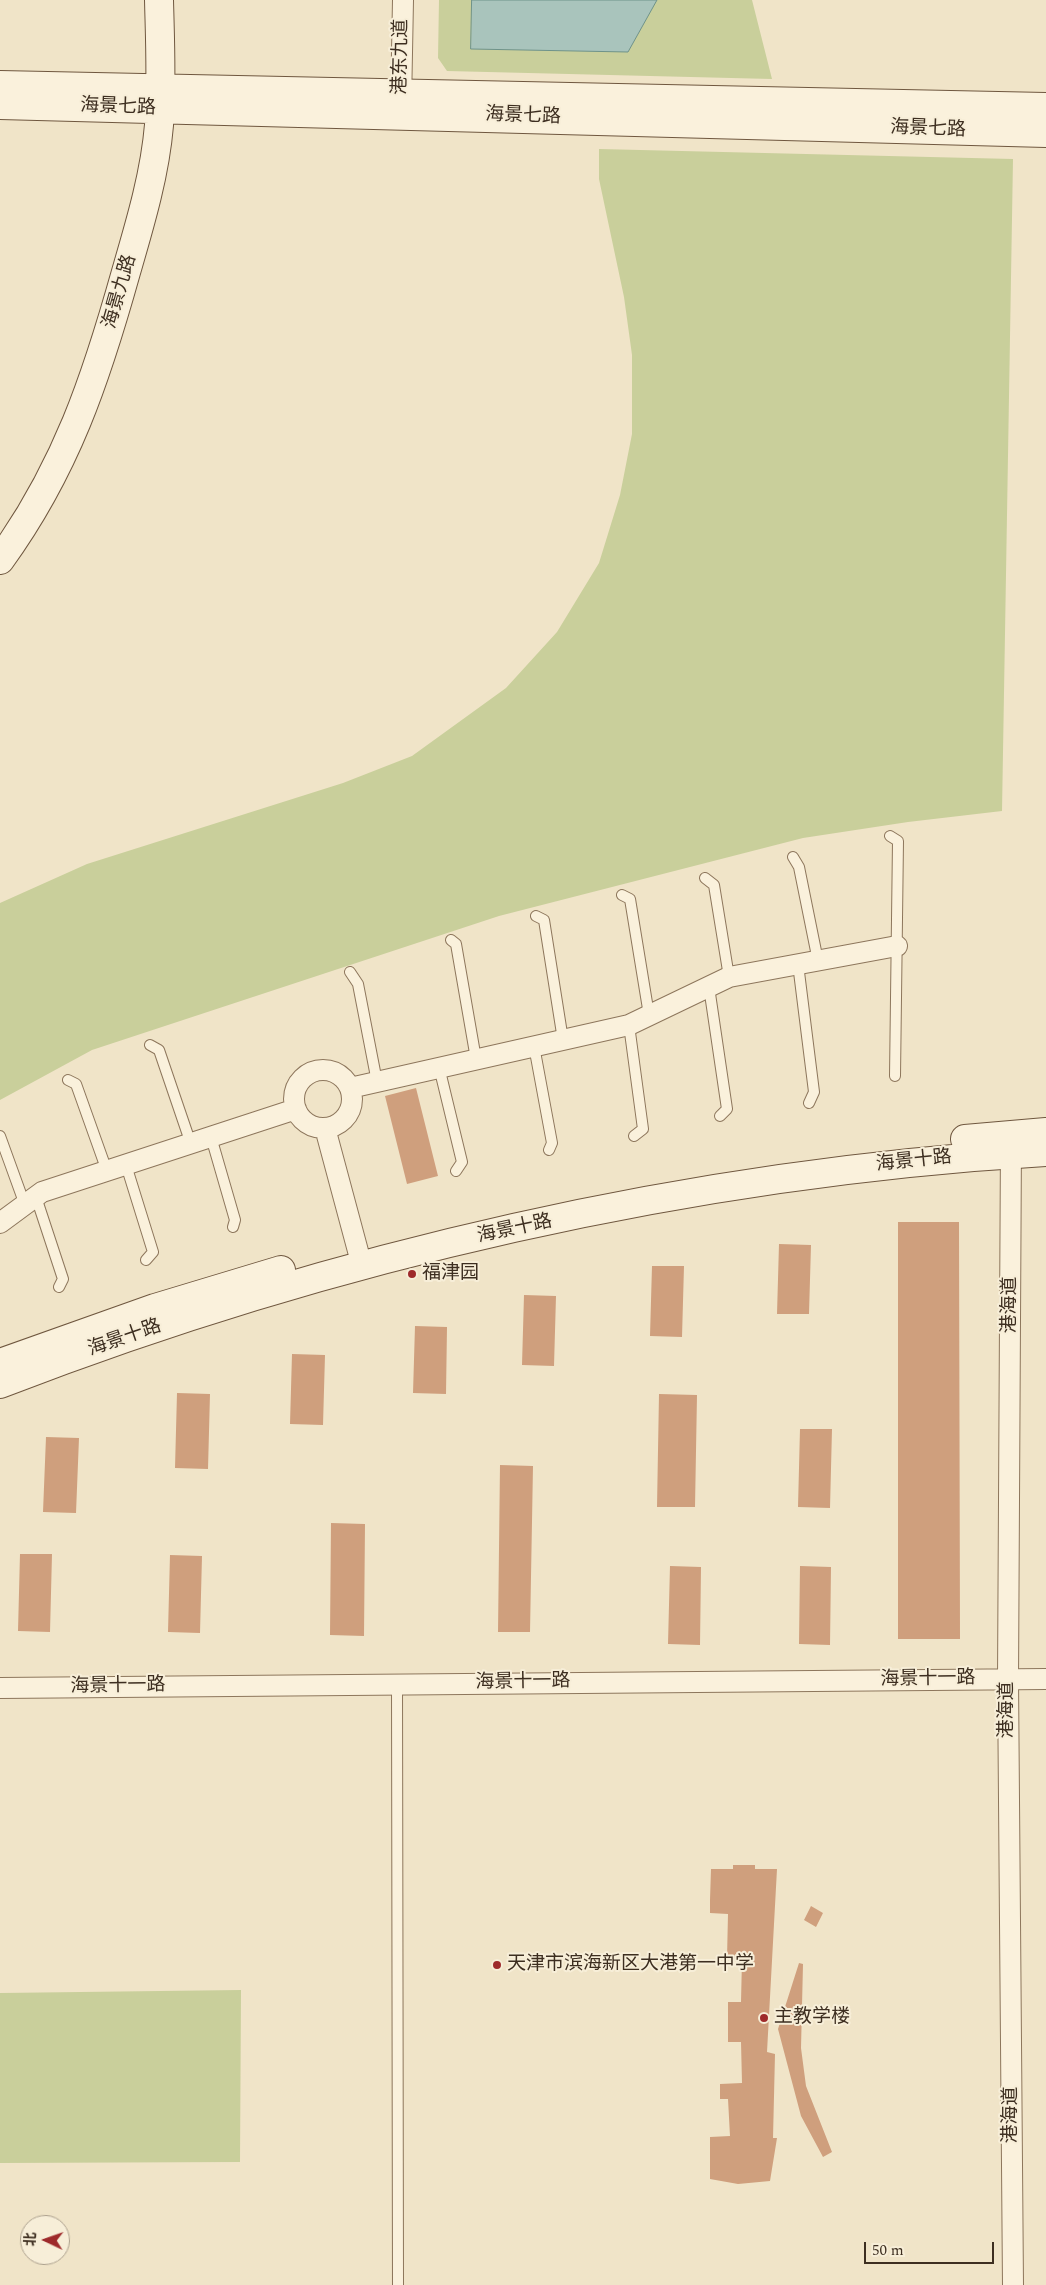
<!DOCTYPE html>
<meta charset="utf-8">
<style>
body{margin:0}
#map{position:relative;width:1046px;height:2285px;overflow:hidden;background:#f0e4c8;font-family:Spectral,"Noto Sans SC",serif}
canvas{display:block}
.north{position:absolute;left:20px;top:2215px;width:50px;height:50px;box-sizing:border-box;background:#f7eed8;border:1px solid #ada18e;border-radius:50%;rotate:273deg;font-size:14px;font-weight:700;line-height:20px;text-align:center;color:#3d2e20}
.north::after{content:'';display:block;margin:auto;width:18px;height:22px;background:#9e2a2b;clip-path:polygon(50% 0,100% 100%,50% 72%,0 100%)}
.scale{position:absolute;left:864px;top:2242px;width:130px;height:22px;box-sizing:border-box;border:2px solid #3d2e20;border-top:0;padding-left:6px;font-size:15px;line-height:18px;white-space:nowrap;color:#3d2e20;-webkit-text-stroke:4px #f7eed8;paint-order:stroke}
</style>
<div id="map">
<canvas width="1046" height="2285"></canvas>
<div class="north">北</div>
<div class="scale">50 m</div>
</div>
<script>
const context = document.querySelector('canvas').getContext('2d');
context.lineJoin = 'round';
function fillPath(path, color) { context.fillStyle = color; context.fill(path, 'evenodd'); }
function strokePath(path, color, width, dash) { context.strokeStyle = color; context.lineWidth = width; context.lineCap = dash ? 'butt' : 'round'; context.setLineDash(dash || []); context.stroke(path); }
function drawText(font, color, halo, rows, align = 'center') {
  context.font = font + ' Spectral,"Noto Sans SC",serif'; context.lineWidth = 4; context.setLineDash([]); context.textBaseline = 'middle'; context.strokeStyle = halo; context.fillStyle = color; for (const [text, x, y, turn = 0] of rows) {
    context.save(); context.translate(x, y); context.rotate((+turn || 0) * Math.PI / 180); context.textAlign = isNaN(turn) ? turn : align; if (halo) context.strokeText(text, 0, 0); context.fillText(text, 0, 0); context.restore();
  }
}
fillPath(new Path2D(`
 M439,0H752L772,79L447,71L438,58Z
 M599,149L1013,159L1002,811L908,822L803,838L499,916L92,1050L0,1100V903L87,864L343,783L412,756L506,688L557,632L599,563L620,495L632,434V355L624,297L599,179Z
 M241,1990L240,2162L0,2163V1993Z`), '#c9cf9b');
const water = new Path2D(`
 M472,0H657L628,52L471,49Z`);
fillPath(water, '#a9c4bc');
strokePath(water, '#6f938a', 1);
fillPath(new Path2D(`
 M416,1088L438,1176L407,1184L385,1096Z
 M898,1222H959L960,1639H898Z
 M779,1244L811,1245L809,1314H777Z
 M652,1266H684L682,1337L650,1336Z
 M524,1295L556,1296L554,1366L522,1365Z
 M415,1326L447,1327L446,1394L413,1393Z
 M292,1354L325,1355L323,1425L290,1424Z
 M177,1393L210,1394L208,1469L175,1468Z
 M659,1394L697,1395L695,1507H657Z
 M800,1429H832L830,1508L798,1507Z
 M46,1437L79,1438L76,1513L43,1512Z
 M500,1465L533,1466L530,1632H498Z
 M331,1523L365,1524L364,1636L330,1635Z
 M20,1554H52L50,1632L18,1631Z
 M170,1555L202,1556L200,1633L168,1632Z
 M670,1566L701,1567L700,1645L668,1644Z
 M800,1566L831,1567L830,1645L799,1644Z
 M733,1865H755V1869H777L767,2052L775,2054L773,2138H777L770,2181L738,2184L710,2179V2137L730,2136L728,2099H720V2084L742,2083L741,2042H728V2002H741L742,1959L727,1958L728,1914L710,1913V1900L711,1869H733Z
 M811,1906L823,1913L816,1927L804,1920Z
 M799,1963L803,1964L801,2048L806,2086L832,2152L823,2157L801,2116L778,2029Z`), '#cf9f7d');
const lane = new Path2D(`
 M890,836L898,841L895,1076
 M793,857L799,867L818,961
 M705,878L714,885L729,977
 M622,895L630,899L649,1015
 M536,916L544,920L563,1040
 M451,940L456,944L476,1059
 M798,964L814,1092L809,1103
 M350,972L358,984L377,1082
 M709,987L727,1109L720,1116
 M629,1025L643,1129L634,1136
 M150,1045L159,1050L191,1144
 M534,1046L552,1143L549,1150
 M439,1067L462,1162L456,1171
 M68,1080L76,1084L107,1171
 M0,1136L25,1205
 M211,1137L235,1220L233,1227
 M126,1165L153,1252L146,1260
 M36,1197L63,1279L59,1287
 M397,1684L398,2285`);
const street = new Path2D(`
 M401,105L403,0
 M294 1099a29 29 0 1 1 58 0a29 29 0 1 1-58 0Z
 M350,1088L629,1025L729,977L897,946
 M325,1128L362,1266
 M1011,1141L1008,1679L1013,2285
 M0,1223L42,1192L296,1109
 M0,1688L1046,1679`);
const secondary = new Path2D(`
 M0,85L1046,107
 M0,105L1046,133
 M0,560C66,469 96,379 126,272C140,224 155,174 159,125C162,83 160,41 159,0
 M965,1139L1046,1132
 M0,1363L155,1308L281,1270
 M0,1384C331,1256 691,1173 1046,1152`);
strokePath(lane, '#8d765c', 12);
strokePath(street, '#8d765c', 22);
strokePath(secondary, '#6f573f', 30);
strokePath(lane, '#faf1dc', 10);
strokePath(street, '#faf1dc', 20);
strokePath(secondary, '#faf1dc', 28);
for (const [x, y, r, color] of [
 [412,1274,5,"#9e2a2b"],
 [497,1965,5,"#9e2a2b"],
 [764,2018,5,"#9e2a2b"]
]) { const dot = new Path2D(); dot.arc(x, y, r, 0, 2 * Math.PI); context.fillStyle = color; context.fill(dot); strokePath(dot, '#f7eed8', 2); }
drawText('19px', '#3d2e20', '#f7eed8', [
 ["港东九道",402,57,-89],
 ["海景七路",118,108,2],
 ["海景七路",523,117,2],
 ["海景七路",928,130,2],
 ["海景九路",121,292,-74],
 ["海景十路",914,1162,-6],
 ["海景十路",515,1230,-12],
 ["港海道",1011,1305,-90],
 ["海景十路",125,1339,-19],
 ["海景十一路",928,1680,-1],
 ["海景十一路",523,1683,-1],
 ["海景十一路",118,1687,-1],
 ["港海道",1008,1710,-90],
 ["港海道",1012,2115,-90]
]);
drawText('19px', '#3d2e20', '#f7eed8', [
 ["福津园",422,1274],
 ["天津市滨海新区大港第一中学",507,1965],
 ["主教学楼",774,2018]
], 'left');
</script>
